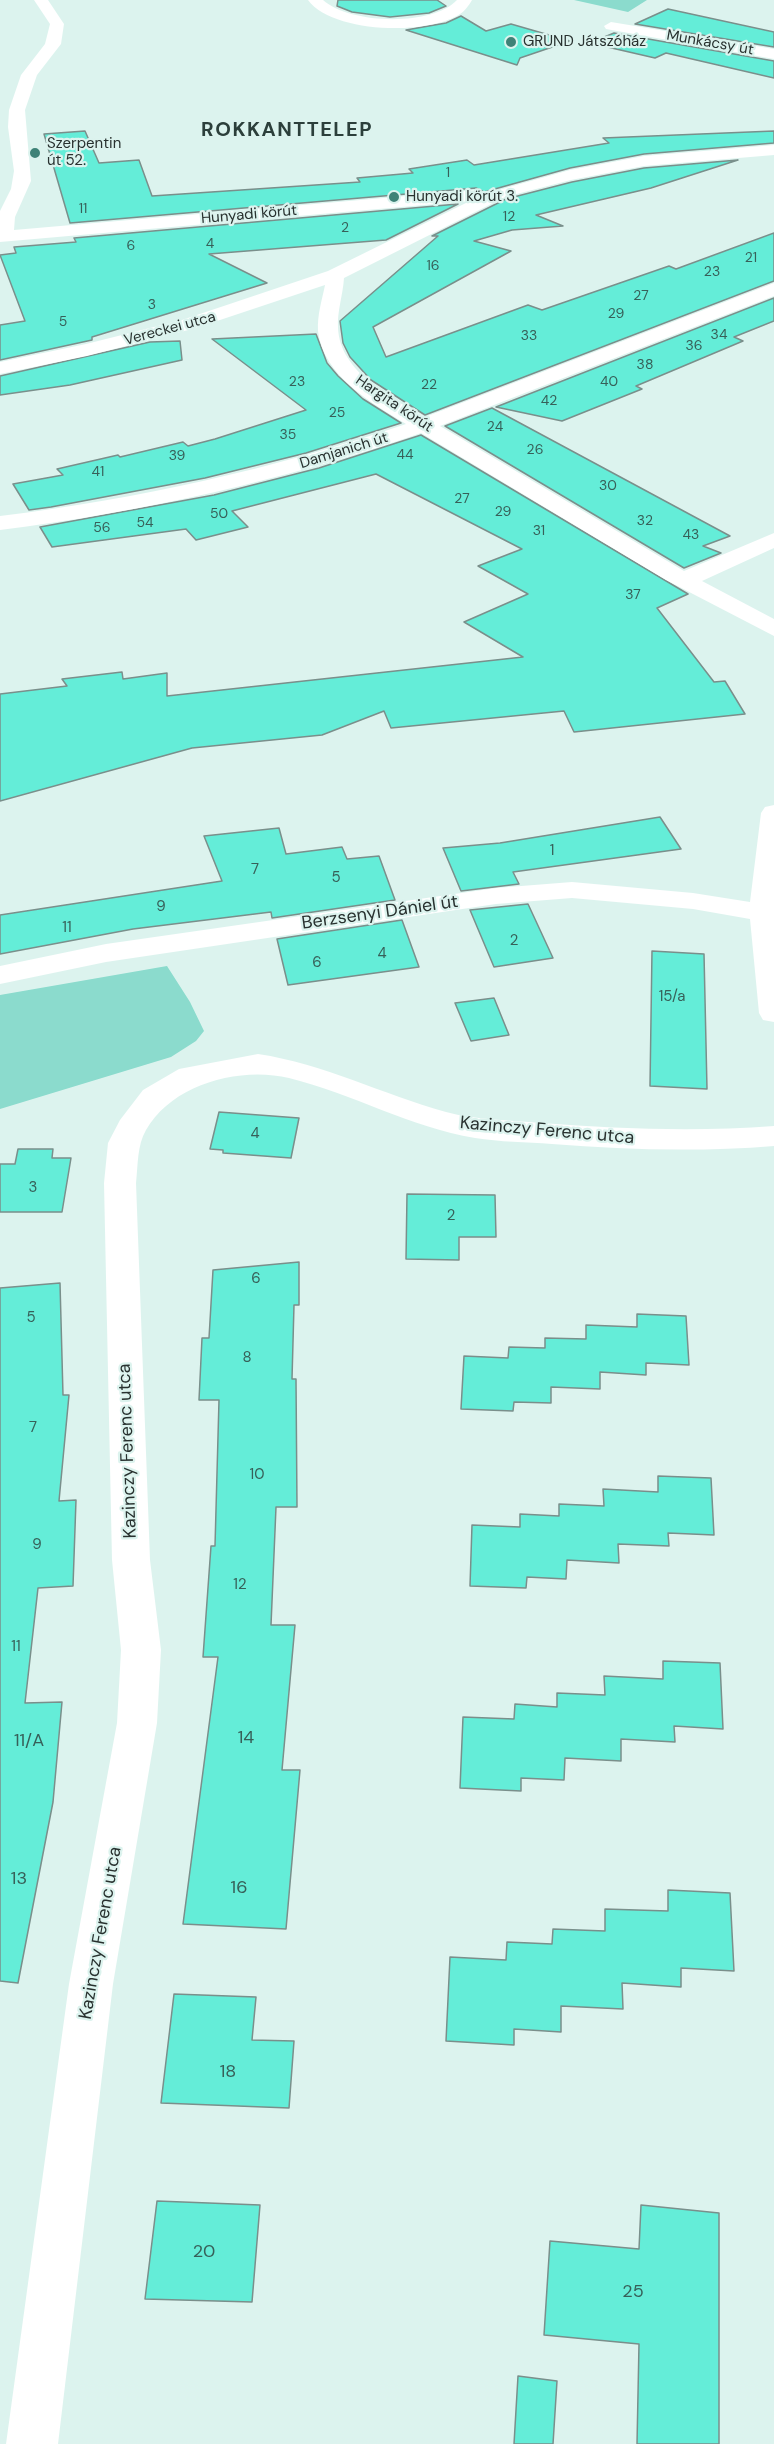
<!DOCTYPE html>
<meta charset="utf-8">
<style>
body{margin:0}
canvas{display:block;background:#dcf3ee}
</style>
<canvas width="774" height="2444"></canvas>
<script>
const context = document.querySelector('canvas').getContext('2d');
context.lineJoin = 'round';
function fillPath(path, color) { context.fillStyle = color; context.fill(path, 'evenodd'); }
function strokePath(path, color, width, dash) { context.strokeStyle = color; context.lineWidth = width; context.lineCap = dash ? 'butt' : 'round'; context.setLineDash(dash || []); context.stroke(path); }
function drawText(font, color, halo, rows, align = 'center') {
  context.font = font + ' "DM Sans",sans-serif'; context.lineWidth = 4.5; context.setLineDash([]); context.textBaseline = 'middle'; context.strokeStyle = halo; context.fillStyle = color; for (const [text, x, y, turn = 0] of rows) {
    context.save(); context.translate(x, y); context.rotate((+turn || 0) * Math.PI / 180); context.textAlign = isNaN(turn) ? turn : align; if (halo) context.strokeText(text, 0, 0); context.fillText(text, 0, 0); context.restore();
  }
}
fillPath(new Path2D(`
 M574,0H647L628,12Z
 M167,966L190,1002L204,1031L196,1041L171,1057L0,1109V995Z`), '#8bdbcd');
const building = new Path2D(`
 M338,0H437L446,6L429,13L390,17L352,12L337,6Z
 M668,9L774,32V47L635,24Z
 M461,16L486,31L511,24L570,41L520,58L517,65L406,30L446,23Z
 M614,33L774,61V78L666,53L655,58L590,43Z
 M85,131L99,163L139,160L152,196L360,182L357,178L413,173L409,169L467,160L474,165L609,143L603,138L774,131V143L644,154L570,168L484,192L476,188L70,223L44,134Z
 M738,160L651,188L536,215L563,226L512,230L474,241L511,251L373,327L386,357L528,305L542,310L669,266L676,269L774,233V281L425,415L371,380L350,357L343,343L340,321L438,236H432L506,199L572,182L644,168Z
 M458,204L386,240L209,254L267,283L92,337V340L0,360V325L25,321L0,255L16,253L14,247L76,242L74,238Z
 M774,298V321L734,337L743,341L636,386L642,389L562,421L496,407Z
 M316,334L327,363L338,376L363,399L401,423L306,453L205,478L51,507L29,510L13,484L63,475L57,469L118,455L120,457L183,442L188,446L215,439L306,410L212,339Z
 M180,341L182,360L70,385L0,395V376L150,342Z
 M492,408L730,536L703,546L721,553L684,568L445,426Z
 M421,435L688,594L657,608L714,682L725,681L745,714L574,732L564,711L391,728L384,711L322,735L192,748L0,801V694L67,686L62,679L122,672L123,679L167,673V696L523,657L464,622L528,594L478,566L522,549L376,474L232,511L248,527L196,540L186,529L52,547L40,527L214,495L319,468Z
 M660,817L681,849L513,872L519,884L461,891L443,848L500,843Z
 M279,828L286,854L342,847L347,859L379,856L395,900L272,918L271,912L133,929L0,954V915L222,881L204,836Z
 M528,904L553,958L494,967L470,910Z
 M402,920L419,967L288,985L277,939Z
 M652,951L704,954L707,1089L650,1086Z
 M494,998L509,1035L471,1041L455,1003Z
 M219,1112L299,1118L291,1158L223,1153V1150L210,1149Z
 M18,1149H53L52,1158H71L62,1212H0V1164H15Z
 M407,1194L495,1195L496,1237H459V1260L406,1259Z
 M299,1262V1305H294L292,1379H296L297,1507H276L271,1625H295L282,1770H300L286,1929L183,1924L218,1657H203L211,1546H215L219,1400H199L202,1338H209L213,1270Z
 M60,1283L63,1395H69L59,1501L76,1500L73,1586L38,1588L25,1703L62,1702L53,1802L18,1983L0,1981V1288Z
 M637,1314L686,1316L689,1365L646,1363V1375L600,1372V1389L551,1387V1403L514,1402L513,1411L461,1409L464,1356L508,1358L509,1347L545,1348V1338L586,1339V1325L637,1327Z
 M658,1476L711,1478L714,1535L668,1533L669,1546L618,1544L619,1563L567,1560L566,1579L527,1577L526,1588L470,1586L472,1525L520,1527V1514L559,1516V1504L604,1506L603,1489L658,1492Z
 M663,1661L720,1663L723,1729L674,1726L675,1742L621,1739V1761L565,1758L564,1780L521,1778V1791L460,1788L463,1717L514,1719L515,1704L557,1707V1693L605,1695L604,1676L663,1679Z
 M668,1890L730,1893L734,1971L681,1968V1987L622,1983L623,2009L561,2006V2032L514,2029V2045L446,2041L450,1957L506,1960L507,1942L552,1944L553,1929L605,1931V1909L668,1911Z
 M174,1994L256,1997L252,2040L294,2041L289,2108L161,2103Z
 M157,2201L260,2205L252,2302L145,2299Z
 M641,2205L719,2213V2444H637L639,2344L544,2335L550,2241L639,2249Z
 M518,2376L557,2381L553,2444H514Z`);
fillPath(building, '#64edd8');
strokePath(building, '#7a8f8b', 1.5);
fillPath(new Path2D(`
 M34,0H48L64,24L61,44L37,75L25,110L31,181L15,217L14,230L476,190L484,194L570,170L644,156L774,145V155L644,166L571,180L505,197L344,278C343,295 337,311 338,328C340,372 391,398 425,417L774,283V296L440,426L684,571L774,533V548L702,581L774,619V636L666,580L421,433C285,480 143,512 0,530V516C138,499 274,469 406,424C372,403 323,376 318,331C317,315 322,300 325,285L196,328L87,356L0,374V362L86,344L182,320L328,271L470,201L0,242V211L11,189L14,171L8,127L9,110L21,75L45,44L50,24Z
 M308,0H323C349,24 432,27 457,0H472C469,5 465,11 460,14C427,36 332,33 308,0Z
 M611,22L774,49V59L606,29L604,26Z
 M774,805V1022L763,1020L759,1013L750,919L693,909L572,898L496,904L106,962L0,984V966L106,944L496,888L572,882L693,893L750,902L761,813L765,807Z
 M258,1054C325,1064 381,1094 446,1112C476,1120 509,1120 541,1123C619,1129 696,1132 774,1126V1146C700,1152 626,1150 552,1144C526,1142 500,1142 475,1138C410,1127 353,1094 289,1078C240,1066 172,1084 146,1130C137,1145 138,1166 136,1183L150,1560L161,1650L157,1723L113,1984L58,2444H6L69,1984L117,1723L121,1650L112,1560L104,1183L108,1143L120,1120L143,1090L179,1069Z`), '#fff');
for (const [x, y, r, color] of [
 [511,42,6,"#3e8277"],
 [35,153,6,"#3e8277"],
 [394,197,6,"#3e8277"]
]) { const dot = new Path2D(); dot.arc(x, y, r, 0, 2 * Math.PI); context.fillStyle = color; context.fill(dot); strokePath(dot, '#dcf3ee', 2); }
drawText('14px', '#376059', null, [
 ["1",448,173],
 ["11",83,209],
 ["12",509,217],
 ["2",345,228],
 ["4",210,244],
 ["6",131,246],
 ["21",751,258],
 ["16",433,266],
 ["23",712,272],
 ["27",641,296],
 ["3",152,305],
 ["29",616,314],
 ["5",63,322],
 ["34",719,335],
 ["33",529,336],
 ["36",694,346],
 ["38",645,365],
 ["23",297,382],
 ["40",609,382],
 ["22",429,385],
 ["42",549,401],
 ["25",337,413],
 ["24",495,427],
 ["35",288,435],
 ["26",535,450],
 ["44",405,455],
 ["39",177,456],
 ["41",98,472],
 ["30",608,486],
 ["27",462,499],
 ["29",503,512],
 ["50",219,514],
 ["32",645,521],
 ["54",145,523],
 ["56",102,528],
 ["31",539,531],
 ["43",691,535],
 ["37",633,595]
]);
drawText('15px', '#28312f', '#dcf3ee', [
 ["GRUND Játszóház",523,42],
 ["Szerpentin",47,144],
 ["út 52.",47,161],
 ["Hunyadi körút 3.",406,197]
], 'left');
drawText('15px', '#28312f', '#dcf3ee', [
 ["Munkácsy út",710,43,10],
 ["Hunyadi körút",249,215,-5],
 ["Vereckei utca",170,329,-15],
 ["Hargita körút",394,404,34],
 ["Damjanich út",344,451,-17]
]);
drawText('15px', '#376059', null, [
 ["1",552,851],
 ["7",255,870],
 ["5",336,878],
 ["9",161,907],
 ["11",67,928],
 ["2",514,941],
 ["4",382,954],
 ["6",317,963],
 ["15/a",672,997],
 ["4",255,1134],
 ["3",33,1188],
 ["2",451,1216],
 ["6",256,1279],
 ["5",31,1318],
 ["8",247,1358],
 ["7",33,1428],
 ["10",257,1475],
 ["9",37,1545],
 ["12",240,1585],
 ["11",16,1647]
]);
drawText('18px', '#28312f', '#dcf3ee', [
 ["Berzsenyi Dániel út",380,913,-8],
 ["Kazinczy Ferenc utca",547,1131,5],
 ["Kazinczy Ferenc utca",128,1451,-92],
 ["Kazinczy Ferenc utca",101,1933,-80]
]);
drawText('18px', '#376059', null, [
 ["14",246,1738],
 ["11/A",29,1741],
 ["13",19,1879],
 ["16",239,1888],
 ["18",228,2072],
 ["20",204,2252],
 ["25",633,2292]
]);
context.letterSpacing = '1.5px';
drawText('bold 20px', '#2c3f3b', '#dcf3ee', [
 ["ROKKANTTELEP",287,131]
]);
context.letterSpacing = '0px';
</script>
